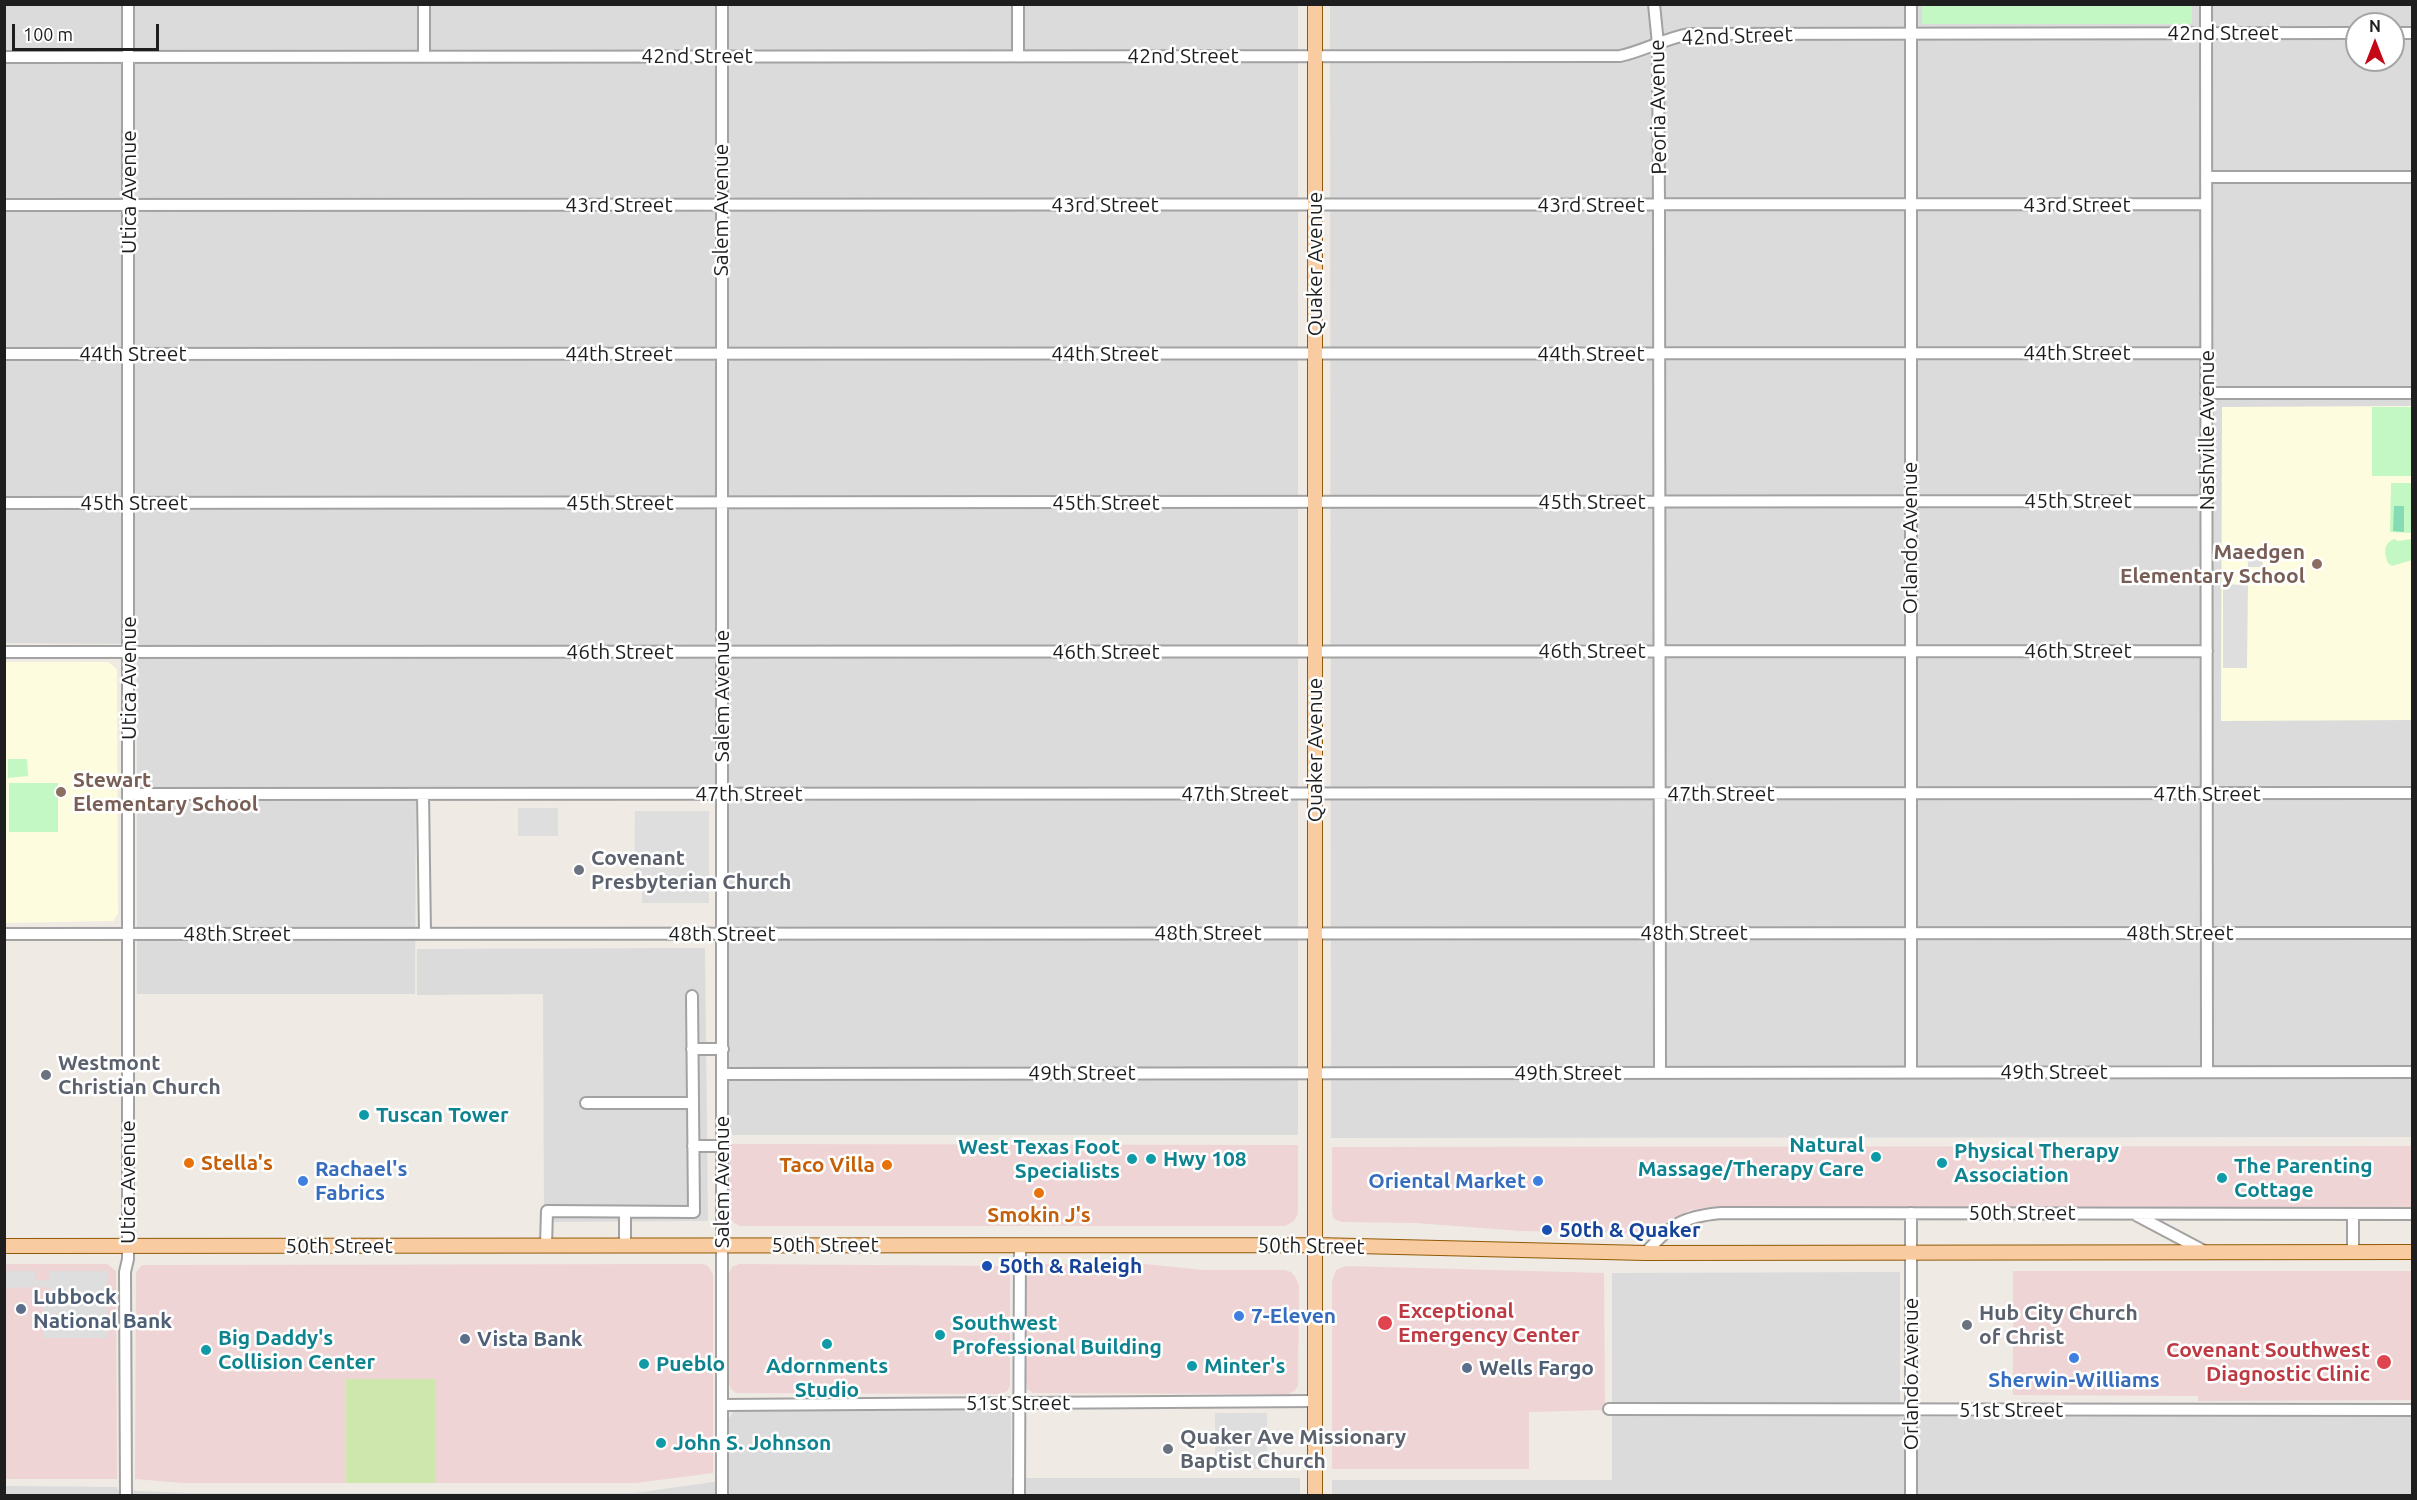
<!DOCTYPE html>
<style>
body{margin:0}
#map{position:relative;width:2417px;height:1500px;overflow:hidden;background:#efeae4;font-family:Ubuntu,sans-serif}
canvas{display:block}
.frame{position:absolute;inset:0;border:6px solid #1e1e1e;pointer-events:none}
.north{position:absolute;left:2345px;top:12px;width:60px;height:60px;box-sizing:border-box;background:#fff;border:2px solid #a5a5a5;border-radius:50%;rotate:0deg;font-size:16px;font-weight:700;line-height:24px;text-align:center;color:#1e1e1e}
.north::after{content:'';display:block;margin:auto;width:21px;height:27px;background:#c40815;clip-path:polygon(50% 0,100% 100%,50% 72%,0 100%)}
.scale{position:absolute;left:12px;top:24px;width:147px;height:27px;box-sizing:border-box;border:3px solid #1e1e1e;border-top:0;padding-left:8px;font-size:18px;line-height:21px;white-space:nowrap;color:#1e1e1e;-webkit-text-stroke:4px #fff;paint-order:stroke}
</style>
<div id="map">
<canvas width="2417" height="1500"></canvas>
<div class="frame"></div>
<div class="north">N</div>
<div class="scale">100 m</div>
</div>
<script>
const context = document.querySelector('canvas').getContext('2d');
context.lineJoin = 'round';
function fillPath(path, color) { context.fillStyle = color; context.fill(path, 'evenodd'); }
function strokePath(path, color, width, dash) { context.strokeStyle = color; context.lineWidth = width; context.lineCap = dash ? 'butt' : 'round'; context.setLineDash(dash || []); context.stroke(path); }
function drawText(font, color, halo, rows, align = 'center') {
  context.font = font + ' Ubuntu,sans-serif'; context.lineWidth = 5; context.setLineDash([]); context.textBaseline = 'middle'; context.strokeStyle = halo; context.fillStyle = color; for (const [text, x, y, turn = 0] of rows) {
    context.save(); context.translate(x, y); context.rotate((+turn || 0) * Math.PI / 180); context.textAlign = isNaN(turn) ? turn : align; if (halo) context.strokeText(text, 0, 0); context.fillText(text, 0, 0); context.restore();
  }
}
fillPath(new Path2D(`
 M4,5H1298V1135H728V787H416L415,994H137V644L5,643Z
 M1330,5H2412V1137L1331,1138ZM2357,24H2393V60H2357Z
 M705,948L708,1221L544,1222L543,994L417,995V949Z
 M1900,1272V1417H2412V1495L1332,1496V1480H1612V1273Z
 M739,1409L1011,1410V1478H1300V1496H5V1486L117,1487L118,1490L188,1493H635L713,1482H729V1419L732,1413Z`), '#dcdbdb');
fillPath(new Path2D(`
 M729,1144L1298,1145V1214L1294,1221L1285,1226H740L734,1223L729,1217Z
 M2412,1146V1207H1711L1690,1210L1659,1226L1633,1233L1520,1231L1416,1223L1342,1222L1334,1219L1332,1213V1147Z
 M5,1264H107L116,1271L117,1479H5Z
 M703,1264L708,1266L713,1274V1473L636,1483H436V1379H346V1483H183L135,1479L136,1272L142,1265Z
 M739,1264L1004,1266L1010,1276V1386L1007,1391L1001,1394L736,1393L731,1389L729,1383V1273L732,1267Z
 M1044,1264H1144L1204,1270H1284L1291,1272L1296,1278L1299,1286L1298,1386L1294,1391L1288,1394L1033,1393L1027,1389L1026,1381V1275L1032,1266Z
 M1346,1266L1604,1273L1605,1410L1529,1412V1469H1332V1281L1336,1270Z
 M2013,1271H2412V1400L2198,1401V1396L2013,1395Z`), '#efd4d5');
fillPath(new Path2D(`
 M2412,406V720L2221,721L2222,407Z
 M5,662H108L117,669L118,914L113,921L5,923Z`), '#fefcde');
fillPath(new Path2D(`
 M346,1379H436V1483H346Z`), '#cde7ac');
fillPath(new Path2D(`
 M1922,5H2192V24H1922Z
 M2372,407H2412V476H2372Z
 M2391,483H2412V533L2390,532Z
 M2394,539L2398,541L2412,539V560L2392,566L2388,563C2384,553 2383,544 2394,539Z
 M8,759H27L28,776L8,778Z
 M9,783H58V832H9Z`), '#c3f7c3');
fillPath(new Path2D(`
 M2394,506H2404V532L2393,531Z`), '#85dbb4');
fillPath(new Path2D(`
 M2247,550H2262L2263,567H2248Z
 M2223,584L2248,585L2247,668H2223Z
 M518,808H558V836H518Z
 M635,811H709V903H642V885H634Z
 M5,1271H35V1280L42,1281L50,1278V1271H107L108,1338H43L44,1297L51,1296V1289L47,1287L5,1288Z
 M1215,1413H1267V1469H1215Z`), '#dedede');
const minor = new Path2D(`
 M424,4V56
 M1018,4V56
 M1654,4L1658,44L1659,205L1660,1073
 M1911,4V1072
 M2206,4L2207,1072
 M2393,33H2412
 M4,57L1620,56C1644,51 1665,38 1690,34L2357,33
 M2206,177H2412
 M4,205L2206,204
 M4,354L2206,353
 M2206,393H2412
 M4,503L2207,501
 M4,652L2207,651
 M129,794L2412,793
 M423,794L425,934
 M4,934L2412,933
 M692,1049H723
 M723,1074L2412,1072
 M586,1103H693
 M693,1146H723
 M625,1213V1246
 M1911,1213V1496
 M2353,1214V1252
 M2136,1215L2204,1251
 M546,1245L547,1211L694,1212L692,996
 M1645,1253C1673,1224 1680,1217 1721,1213L2412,1214
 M722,1405L1315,1401
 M1609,1409L2412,1410
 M126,1496L125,1272L128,1259V4
 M722,1496V4
 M1019,1496L1020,1245`);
const major = new Path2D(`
 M1315,4V1496
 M4,1246L1316,1245L1645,1253L2412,1252`);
strokePath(minor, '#a2a2a2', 14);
strokePath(major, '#925a06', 16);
strokePath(minor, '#fff', 10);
strokePath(major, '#f8cca0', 14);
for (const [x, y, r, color] of [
 [2317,564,6,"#8d6e63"],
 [61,792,6,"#8d6e63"],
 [579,870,6,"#6b7280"],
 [46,1075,6,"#6b7280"],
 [364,1115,6,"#0f9aa8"],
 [1876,1157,6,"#0f9aa8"],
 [1132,1159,6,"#0f9aa8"],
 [1151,1159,6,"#0f9aa8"],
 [189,1163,6,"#e8710a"],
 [1942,1163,6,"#0f9aa8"],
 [887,1165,6,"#e8710a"],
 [2222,1178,6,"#0f9aa8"],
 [303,1181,6,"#3f7fe0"],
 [1538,1181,6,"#3f7fe0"],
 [1039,1193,6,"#e8710a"],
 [1547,1230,6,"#1a4fb4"],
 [987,1266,6,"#1a4fb4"],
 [21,1309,6,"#5c6f8a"],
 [1239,1316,6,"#3f7fe0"],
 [1385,1323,8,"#e0444e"],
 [1967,1325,6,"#6b7280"],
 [940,1335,6,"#0f9aa8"],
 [465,1339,6,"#5c6f8a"],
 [827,1344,6,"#0f9aa8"],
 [206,1350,6,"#0f9aa8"],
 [2074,1358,6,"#3f7fe0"],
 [2384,1362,8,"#e0444e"],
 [644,1364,6,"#0f9aa8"],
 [1192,1366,6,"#0f9aa8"],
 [1467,1368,6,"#5c6f8a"],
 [661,1443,6,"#0f9aa8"],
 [1168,1449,6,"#6b7280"]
]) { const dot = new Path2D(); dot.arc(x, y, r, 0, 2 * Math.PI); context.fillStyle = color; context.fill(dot); strokePath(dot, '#fff', 2); }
drawText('21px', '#1e1e1e', '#fff', [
 ["42nd Street",2223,33],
 ["42nd Street",1737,36,-2],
 ["42nd Street",697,56],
 ["42nd Street",1183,56],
 ["Peoria Avenue",1658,107,-91],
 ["Utica Avenue",129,192,-90],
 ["43rd Street",619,205],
 ["43rd Street",1105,205],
 ["43rd Street",1591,205],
 ["43rd Street",2077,205],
 ["Salem Avenue",721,210,-90],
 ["Quaker Avenue",1315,264,-90],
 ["44th Street",2077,353],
 ["44th Street",133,354],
 ["44th Street",619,354],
 ["44th Street",1105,354],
 ["44th Street",1591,354],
 ["Nashville Avenue",2207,430,-90],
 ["45th Street",2078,501],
 ["45th Street",1592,502],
 ["45th Street",134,503],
 ["45th Street",620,503],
 ["45th Street",1106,503],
 ["Orlando Avenue",1910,538,-90],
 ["46th Street",1592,651],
 ["46th Street",2078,651],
 ["46th Street",620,652],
 ["46th Street",1106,652],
 ["Utica Avenue",129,678,-90],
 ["Salem Avenue",722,696,-90],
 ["Quaker Avenue",1315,750,-90],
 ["47th Street",749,794],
 ["47th Street",1235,794],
 ["47th Street",1721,794],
 ["47th Street",2207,794],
 ["48th Street",1208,933],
 ["48th Street",1694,933],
 ["48th Street",2180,933],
 ["48th Street",237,934],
 ["48th Street",722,934],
 ["49th Street",2054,1072],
 ["49th Street",1082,1073],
 ["49th Street",1568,1073],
 ["Utica Avenue",128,1182,-90],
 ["Salem Avenue",722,1182,-90],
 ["50th Street",2022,1213],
 ["50th Street",825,1245],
 ["50th Street",339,1246],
 ["50th Street",1311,1246,1],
 ["Orlando Avenue",1911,1374,-90],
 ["51st Street",1018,1403],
 ["51st Street",2011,1410]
]);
drawText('bold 21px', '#785e54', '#fff', [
 ["Maedgen",2305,552],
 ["Elementary School",2305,576],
 ["Stewart",73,780,"left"],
 ["Elementary School",73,804,"left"]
], 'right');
drawText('bold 21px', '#5b616d', '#fff', [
 ["Covenant",591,858],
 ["Presbyterian Church",591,882],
 ["Westmont",58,1063],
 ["Christian Church",58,1087],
 ["Hub City Church",1979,1313],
 ["of Christ",1979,1337],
 ["Quaker Ave Missionary",1180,1437],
 ["Baptist Church",1180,1461]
], 'left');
drawText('bold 21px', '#0d838f', '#fff', [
 ["Tuscan Tower",376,1115],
 ["Natural",1864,1145,"right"],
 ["Massage/Therapy Care",1864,1169,"right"],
 ["West Texas Foot",1120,1147,"right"],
 ["Specialists",1120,1171,"right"],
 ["Physical Therapy",1954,1151],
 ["Association",1954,1175],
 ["Hwy 108",1163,1159],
 ["The Parenting",2234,1166],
 ["Cottage",2234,1190],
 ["Southwest",952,1323],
 ["Professional Building",952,1347],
 ["Big Daddy's",218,1338],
 ["Collision Center",218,1362],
 ["Pueblo",656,1364],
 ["Adornments",827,1366,"center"],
 ["Studio",827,1390,"center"],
 ["Minter's",1204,1366],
 ["John S. Johnson",673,1443]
], 'left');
drawText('bold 21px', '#c56008', '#fff', [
 ["Stella's",201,1163],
 ["Taco Villa",875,1165,"right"],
 ["Smokin J's",1039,1215,"center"]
], 'left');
drawText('bold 21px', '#366cbe', '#fff', [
 ["Rachael's",315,1169],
 ["Fabrics",315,1193],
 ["Oriental Market",1526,1181,"right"],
 ["7-Eleven",1251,1316],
 ["Sherwin-Williams",2074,1380,"center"]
], 'left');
drawText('bold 21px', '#164399', '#fff', [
 ["50th & Quaker",1559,1230],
 ["50th & Raleigh",999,1266]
], 'left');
drawText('bold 21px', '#4e5e75', '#fff', [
 ["Lubbock",33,1297],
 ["National Bank",33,1321],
 ["Vista Bank",477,1339],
 ["Wells Fargo",1479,1368]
], 'left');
drawText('bold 21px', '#be3a42', '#fff', [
 ["Exceptional",1398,1311],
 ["Emergency Center",1398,1335],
 ["Covenant Southwest",2370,1350,"right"],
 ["Diagnostic Clinic",2370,1374,"right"]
], 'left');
</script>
